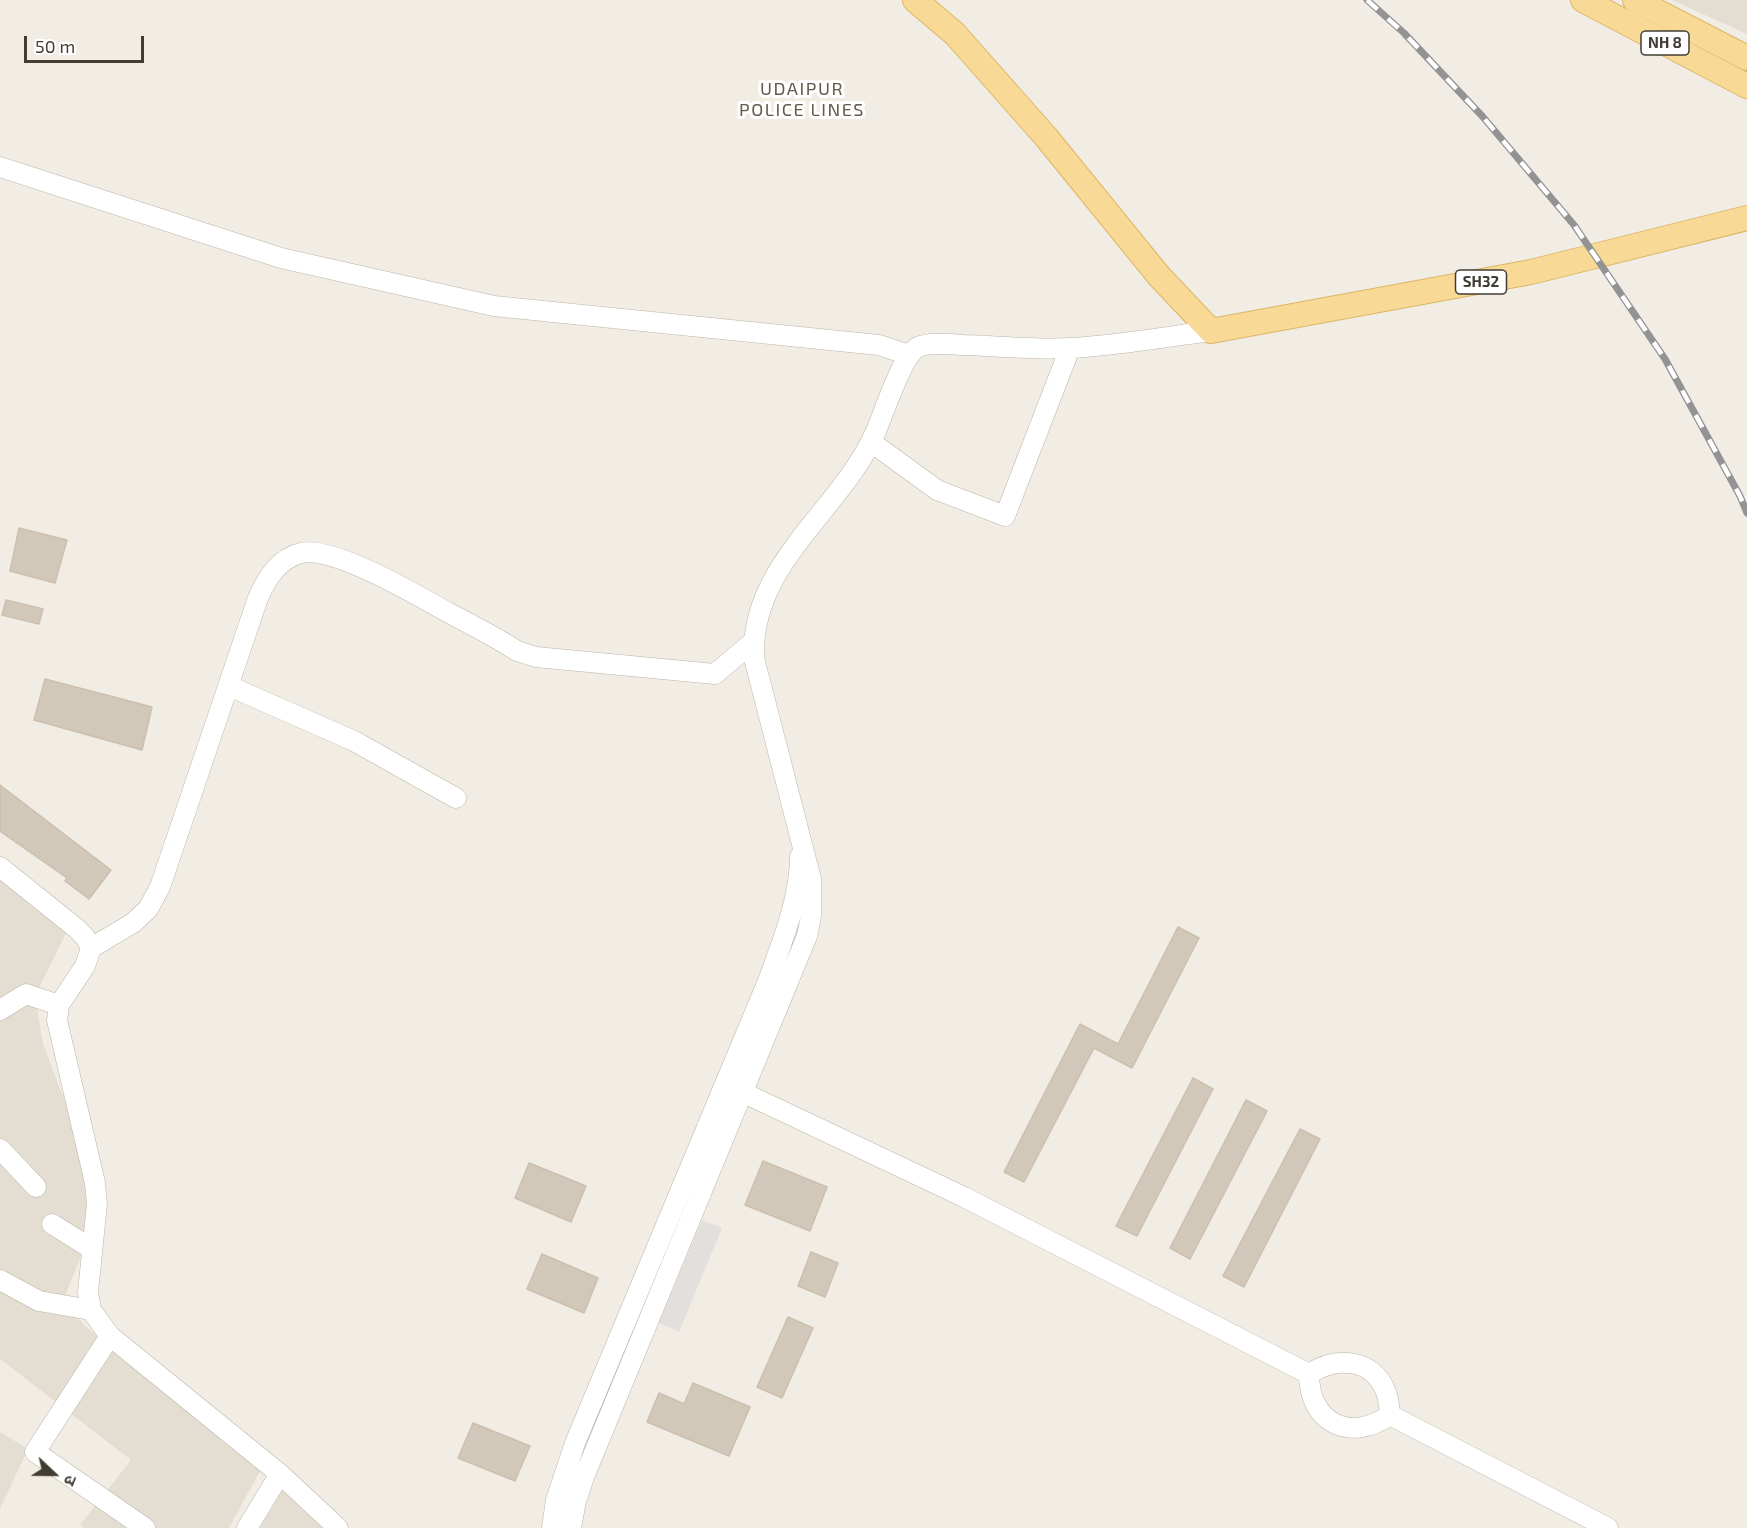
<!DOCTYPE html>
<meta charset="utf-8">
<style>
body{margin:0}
#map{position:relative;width:1747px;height:1528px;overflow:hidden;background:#f1ede4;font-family:"Exo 2","Noto Sans Devanagari",sans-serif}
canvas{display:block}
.north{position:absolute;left:24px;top:1444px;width:60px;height:60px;-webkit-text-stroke:4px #fff;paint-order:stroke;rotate:112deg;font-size:16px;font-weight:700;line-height:24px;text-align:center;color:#423d34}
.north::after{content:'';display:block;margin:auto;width:21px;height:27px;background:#423d34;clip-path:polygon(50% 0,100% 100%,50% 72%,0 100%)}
.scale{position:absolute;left:24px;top:36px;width:120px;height:27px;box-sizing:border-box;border:3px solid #423d34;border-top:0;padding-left:8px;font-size:18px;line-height:21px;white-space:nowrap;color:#423d34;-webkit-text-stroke:4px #fff;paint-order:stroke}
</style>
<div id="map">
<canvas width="1747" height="1528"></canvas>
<div class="north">उ</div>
<div class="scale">50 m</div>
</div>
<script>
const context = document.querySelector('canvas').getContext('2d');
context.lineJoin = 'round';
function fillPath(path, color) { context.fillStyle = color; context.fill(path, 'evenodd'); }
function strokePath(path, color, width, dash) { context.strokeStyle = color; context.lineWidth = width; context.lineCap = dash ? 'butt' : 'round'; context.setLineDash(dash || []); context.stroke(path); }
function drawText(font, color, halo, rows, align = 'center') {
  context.font = font + ' "Exo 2",sans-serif'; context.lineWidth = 6; context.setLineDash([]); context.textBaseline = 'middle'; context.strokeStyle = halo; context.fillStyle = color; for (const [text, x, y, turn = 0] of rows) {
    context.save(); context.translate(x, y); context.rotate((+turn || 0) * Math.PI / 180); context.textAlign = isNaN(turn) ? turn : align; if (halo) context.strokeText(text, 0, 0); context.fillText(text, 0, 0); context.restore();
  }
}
fillPath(new Path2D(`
 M1672,0H1747V34L1707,16Z
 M0,876L68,929L35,996L43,1044L73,1122L91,1194L90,1234L63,1301L84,1325L260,1471L229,1528H84L80,1525L131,1460L0,1359Z
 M0,1432L28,1449L0,1509Z
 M284,1487L324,1528H260Z`), '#e4ded2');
fillPath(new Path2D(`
 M702,1220L722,1228L679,1332L659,1323Z`), '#e2dfdc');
const building = new Path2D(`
 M19,528L67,540L55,583L10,571Z
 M6,600L43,609L39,624L2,615Z
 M45,679L152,707L142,750L34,720Z
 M0,785L111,870L89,899L65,881L67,878L0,831Z
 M1178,927L1199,938L1132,1068L1094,1048L1024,1182L1004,1172L1080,1024L1118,1044Z
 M1193,1078L1213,1089L1137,1236L1116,1226Z
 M1246,1100L1267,1111L1190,1259L1170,1248Z
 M1300,1129L1320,1139L1244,1287L1223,1276Z
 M763,1161L827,1187L810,1231L745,1205Z
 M529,1163L586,1186L571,1222L515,1198Z
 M811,1252L838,1263L825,1297L798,1286Z
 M542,1254L598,1278L584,1313L527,1289Z
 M788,1317L813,1328L782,1398L757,1387Z
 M693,1383L750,1407L729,1456L647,1422L659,1393L684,1404Z
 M473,1423L530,1446L515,1481L458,1458Z`);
fillPath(building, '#d2c8ba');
strokePath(building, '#ccbfae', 1.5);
const minor = new Path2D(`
 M0,167L281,258L494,306L879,345L909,355
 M871,442L937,490L1005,516L1070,348
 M229,686L354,741L456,798
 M0,867L76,928L85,937L91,948L85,966L59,1005L57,1020L95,1183L97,1204L88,1292L91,1310L110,1336L280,1474L338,1528
 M91,948L133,923L148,909L160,887L258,598C267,578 278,559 301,553C335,546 418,596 449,613C472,625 496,637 517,651L536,657L715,674L754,641
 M0,1010L26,994L59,1005
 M725,1084L964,1197L1309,1374C1309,1423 1350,1443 1390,1415
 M0,1149L36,1187
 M52,1224L92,1249
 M0,1280L39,1301L91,1310
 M110,1336L35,1452L145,1528
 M1309,1374C1336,1356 1373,1358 1386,1392C1389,1399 1389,1407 1390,1415L1608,1528
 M247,1528L280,1474
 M552,1528L556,1500L575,1443L768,981C782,942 800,899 800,856
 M571,1528L576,1501L584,1477L807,936L811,916V879L754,658C750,563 842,510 876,431C884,413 902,355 918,347C930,342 949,344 963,345C999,346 1036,350 1072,348C1118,345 1165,337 1211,331`);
const major = new Path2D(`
 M915,0L955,34L1046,137L1159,276L1211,331L1531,272L1747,218
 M1583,0L1747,86
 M1635,0L1747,58`);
strokePath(minor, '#bcb4a7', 21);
strokePath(major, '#dbb667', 26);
strokePath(minor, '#fff', 20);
strokePath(major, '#f8d996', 24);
const rail = new Path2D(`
 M1367,0L1404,33L1483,117L1574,225L1665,359L1740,496L1747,513`);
strokePath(rail, '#939393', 7);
strokePath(rail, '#fff', 4.5, [14]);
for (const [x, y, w] of [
 [1665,43,48],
 [1481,282,51]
]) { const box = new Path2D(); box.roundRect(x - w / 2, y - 12, w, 24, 4.5); context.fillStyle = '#fff'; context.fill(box); strokePath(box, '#423d34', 1.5); }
drawText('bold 15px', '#423d34', null, [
 ["NH 8",1665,43],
 ["SH32",1481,282]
]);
context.letterSpacing = '1.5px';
drawText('18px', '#655a4c', '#fff', [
 ["UDAIPUR",802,89],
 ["POLICE LINES",802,110]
]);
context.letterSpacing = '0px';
</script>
